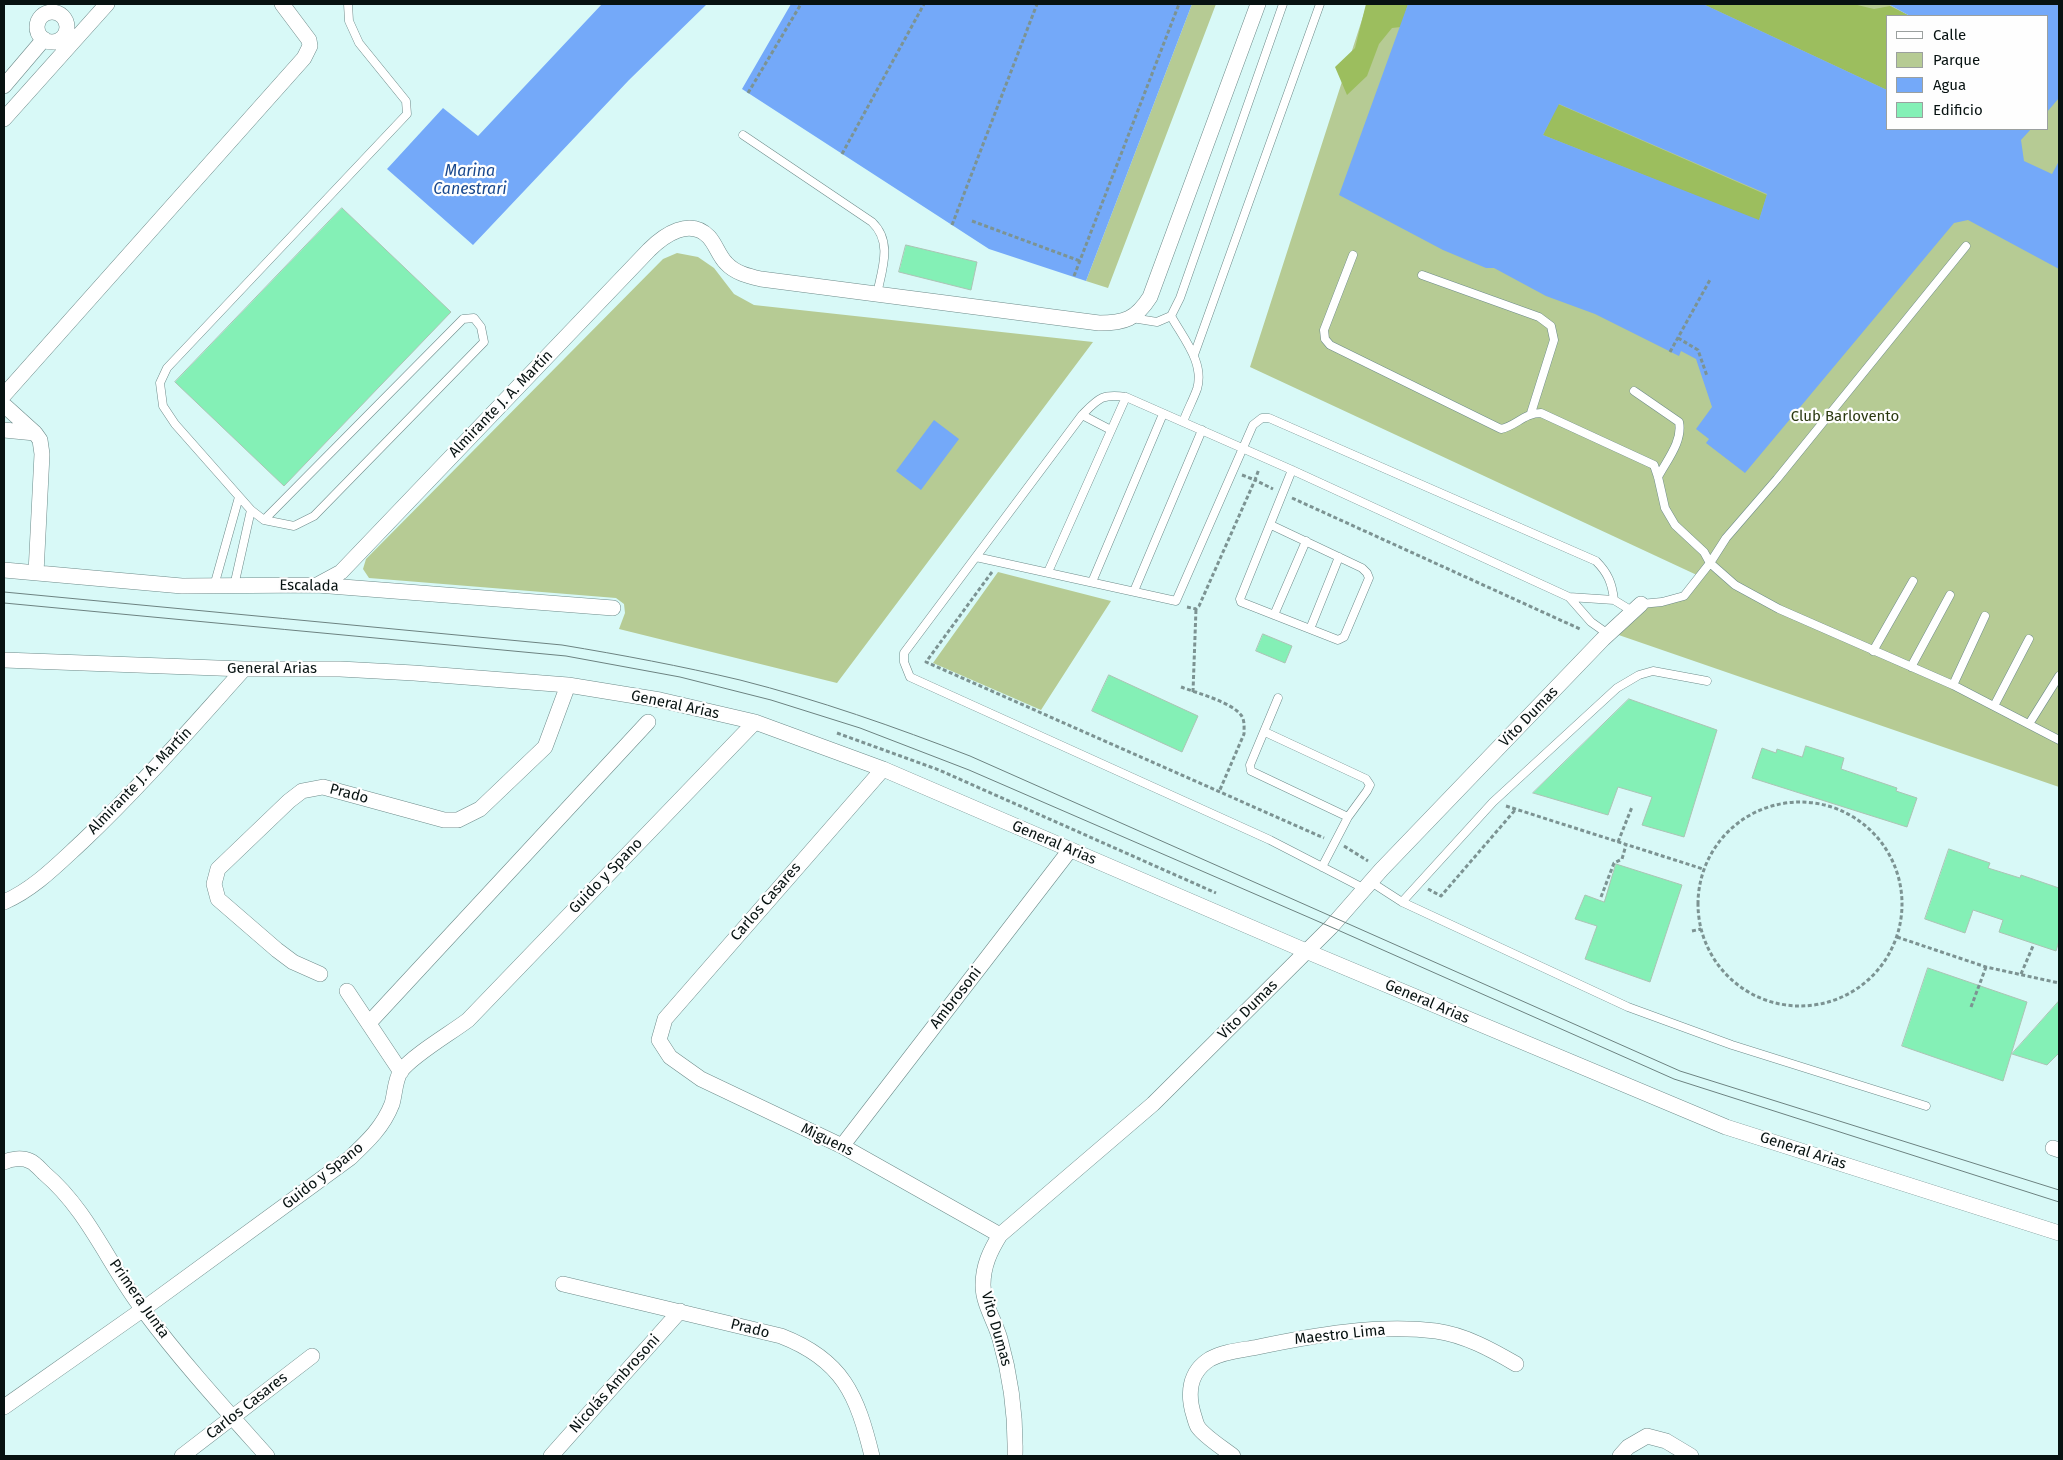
<!DOCTYPE html>
<meta charset="utf-8">
<style>
body{margin:0}
#map{position:relative;width:2063px;height:1460px;overflow:hidden;background:#d8f9f7;font-family:"Fira Sans",sans-serif}
canvas{display:block}
.frame{position:absolute;inset:0;border:5px solid #071211;pointer-events:none}
.legend{position:absolute;left:1886px;top:15px;width:162px;height:115px;box-sizing:border-box;background:#fefefe;border:1px solid #9ba09f;margin:0;padding:6px 9px;list-style:none;font-size:15px;color:#071211}
.legend li{display:flex;align-items:center;gap:10px;height:25px}
.legend b{width:25px;border:1px solid #9ba09f}
</style>
<div id="map">
<canvas width="2063" height="1460"></canvas>
<div class="frame"></div>
<ul class="legend">
<li><b style="height:6px;background:#fff"></b>Calle</li>
<li><b style="height:14px;background:#b6cb94"></b>Parque</li>
<li><b style="height:14px;background:#74a9f9"></b>Agua</li>
<li><b style="height:14px;background:#84f0b6"></b>Edificio</li>
</ul>
</div>
<script>
const context = document.querySelector('canvas').getContext('2d');
context.lineJoin = 'round';
function fillPath(path, color) { context.fillStyle = color; context.fill(path, 'evenodd'); }
function strokePath(path, color, width, dash) { context.strokeStyle = color; context.lineWidth = width; context.lineCap = dash ? 'butt' : 'round'; context.setLineDash(dash || []); context.stroke(path); }
function drawText(font, color, halo, rows, align = 'center') {
  context.font = font + ' "Fira Sans",sans-serif'; context.lineWidth = 4.5; context.setLineDash([]); context.textBaseline = 'middle'; context.strokeStyle = halo; context.fillStyle = color; for (const [text, x, y, turn = 0] of rows) {
    context.save(); context.translate(x, y); context.rotate((+turn || 0) * Math.PI / 180); context.textAlign = isNaN(turn) ? turn : align; if (halo) context.strokeText(text, 0, 0); context.fillText(text, 0, 0); context.restore();
  }
}
fillPath(new Path2D(`
 M1192,4H1216L1108,288L1086,281Z
 M1367,4H1888L1910,16H1887V129H2047V75L2059,82V787L1610,632L1641,604L1684,596L1699,576L1250,367Z
 M677,253L698,257L714,268L734,294L754,305L1093,342L837,683L619,629L625,613L624,604L616,598L369,578L363,569L366,559L663,259Z
 M998,572L1111,601L1041,710L933,663Z`), '#b6cb94');
fillPath(new Path2D(`
 M1366,4H1408L1401,27L1392,28L1379,44L1367,76L1347,95L1335,67L1355,48Z
 M1703,4H1853L1874,9L1890,6L1910,16H1887V90Z
 M1558,104L1767,195L1759,221L1543,135Z`), '#9cbe5e');
fillPath(new Path2D(`
 M602,4H707L629,80L473,245L387,169L443,108L478,136Z
 M791,4H1192L1086,281L989,249L742,89Z
 M1408,4H1703L1887,90V129H2031L2021,140L2024,161L2052,174L2059,161V269L1968,220L1954,223L1745,473L1706,443L1709,439L1696,429L1712,407L1696,359L1681,351L1679,356L1595,314L1546,296L1494,268H1486L1443,250L1339,195ZM1559,104L1767,194L1759,220L1543,135Z
 M1888,4H2059V98L2047,112V16H1910Z
 M934,420L959,439L921,490L896,471Z`), '#74a9f9');
const building = new Path2D(`
 M342,208L451,312L284,486L175,382Z
 M906,245L977,262L971,290L899,272Z
 M1263,634L1292,646L1285,663L1256,651Z
 M1109,675L1198,716L1182,752L1092,711Z
 M1629,699L1717,730L1684,837L1642,825L1652,797L1618,787L1608,815L1533,793Z
 M1806,746L1844,758L1841,769L1897,788L1896,791L1917,798L1907,827L1752,778L1762,748L1776,753L1777,749L1802,757Z
 M1949,849L1990,863L1988,868L2020,878L2021,875L2059,888V941L2056,951L1999,932L2003,920L1973,910L1965,933L1925,919Z
 M1616,864L1682,885L1650,982L1585,959L1597,926L1575,919L1585,895L1604,902Z
 M1928,968L2027,1002L2003,1081L1902,1046Z
 M2059,1001V1053L2047,1065L2012,1054Z`);
fillPath(building, '#84f0b6');
strokePath(building, '#abc3b4', 1);
const service = new Path2D(`
 M743,135L872,222C893,242 882,269 877,294
 M1353,255L1324,330L1325,339L1330,345L1501,429C1516,426 1524,413 1541,413L1654,465L1658,477L1665,508L1675,525L1704,552L1710,563L1735,585L1779,609L1953,685L2059,740
 M1422,275L1539,317L1551,326L1554,340L1531,413
 M1171,316C1183,338 1205,363 1197,389C1193,400 1187,411 1183,422
 M1132,318L1157,322L1171,316L1180,298L1283,4
 M1194,355L1320,4
 M1634,391L1679,422C1683,441 1667,460 1658,477
 M1082,415L1111,430
 M264,520L463,319L474,318L481,327L484,342L314,516L294,526L264,520L251,510L175,424L163,406L160,383L167,368L407,114L406,101L359,43L349,21L348,4
 M1271,525L1362,568L1367,573L1369,578L1344,637L1338,640L1241,602L1240,599L1292,470
 M976,557L1176,601L1253,425L1262,418H1269L1596,561C1608,573 1612,583 1614,600
 M1048,572L1126,397
 M1092,582L1163,414
 M214,586L239,497
 M234,586L251,510
 M1134,591L1202,430
 M1569,597L1614,600L1632,611
 M1641,604L1662,602L1684,596L1710,563L1726,538L1777,479L1966,246
 M1274,615L1306,541
 M1310,629L1339,557
 M1873,651L1913,581
 M1911,667L1950,595
 M1953,685L1985,616
 M1278,698L1250,765L1251,771L1348,817
 M1994,706L2029,639
 M2029,724L2059,676
 M1265,732L1366,779L1370,785L1367,791L1348,817L1322,867
 M1371,882L1402,902L1493,802L1617,688L1639,675L1653,671L1707,681
 M1365,889L1270,840L910,677L904,662V653L1082,415C1098,399 1102,393 1126,397L1292,470L1569,597L1591,622L1608,634
 M1402,902L1628,1007L1732,1045L1926,1106`);
const minor = new Path2D(`
 M37 27a15 15 0 1 1 30 0a15 15 0 1 1-30 0Z
 M4,86L44,39
 M4,119L107,4
 M4,395L304,58L310,46L309,40L282,4
 M4,405L35,433
 M4,430L35,433L40,440L42,454L36,573
 M4,570L182,586L317,585L613,608
 M317,585L341,572L649,250C664,235 690,217 709,237C716,245 719,256 726,263C735,273 748,276 761,279L1099,323C1125,323 1136,319 1150,297L1258,4
 M4,660L244,669H340L414,673L568,685L660,700L755,722L883,769L1306,951L1726,1127L2059,1233
 M883,769L665,1019L659,1040L670,1057L701,1079L842,1146L1000,1235
 M4,902C34,889 58,864 82,842C140,787 191,728 244,669
 M320,974L293,962L277,950L218,899L214,884L218,869L289,801L302,791L323,787L444,820H458L480,809L545,747L568,685
 M347,991L401,1072
 M369,1023L648,722
 M842,1146L1070,850
 M2053,1148L2059,1150
 M4,1162C11,1159 22,1157 30,1161C35,1163 40,1169 44,1173C89,1211 109,1266 144,1311C182,1362 225,1409 267,1456
 M563,1284L781,1336C843,1360 857,1395 872,1456
 M4,1407L142,1310L350,1158C368,1141 383,1127 392,1104C395,1094 395,1079 401,1071C413,1055 451,1033 468,1020L755,722
 M182,1456L312,1356
 M551,1456L680,1311
 M1015,1456C1016,1416 1011,1378 1000,1339C995,1321 983,1304 983,1285C983,1266 990,1251 1000,1235L1153,1104L1331,927L1381,870L1603,639L1641,604
 M1233,1456C1223,1448 1205,1437 1198,1427C1196,1424 1195,1419 1194,1416C1187,1394 1189,1372 1210,1359C1224,1351 1243,1350 1258,1347C1315,1335 1377,1324 1436,1331C1465,1335 1492,1350 1516,1364
 M1620,1456L1628,1447L1647,1436L1666,1441L1691,1456`);
strokePath(service, '#6e8b8a', 9);
strokePath(minor, '#6e8b8a', 16);
strokePath(new Path2D(`
 M748,93L801,4
 M842,154L924,4
 M972,221L1080,261
 M952,225L1037,4
 M1074,276L1179,4
 M1678,338L1698,350L1707,376
 M1670,352L1711,278
 M1242,475L1255,480L1259,469
 M1292,498L1580,629
 M992,572L926,662L1324,838
 M1187,607L1196,609L1199,606L1255,480L1273,489
 M1181,687C1197,693 1231,702 1241,715C1245,720 1244,728 1244,734L1219,792
 M1193,692L1196,609
 M837,733L939,770L1216,893
 M1698 904a102 102 0 1 1 204 0a102 102 0 1 1-204 0Z
 M1506,806L1703,869
 M1618,842L1632,807
 M1344,846L1368,861
 M1428,889L1441,896L1516,809
 M1601,897L1614,863L1622,859L1626,845
 M1692,931L1701,929
 M1897,937L1986,967L2059,983
 M2021,974L2033,946
 M1971,1007L1986,967`), '#7c9392', 3, [4, 2.5]);
strokePath(service, '#fff', 8);
strokePath(minor, '#fff', 15);
strokePath(new Path2D(`
 M4,592L562,645C622,655 681,666 740,680C819,700 895,727 970,756L1680,1071L2059,1190
 M4,603L566,656L680,677L771,700L860,728L969,770L1331,927L1674,1079L2059,1202`), '#6c8280', 1);
drawText('15px', '#071211', '#fefefe', [
 ["Almirante J. A. Martín",501,404,-46],
 ["Escalada",309,586,1],
 ["General Arias",272,669],
 ["General Arias",675,705,12],
 ["Vito Dumas",1529,717,-46],
 ["Almirante J. A. Martín",140,781,-46],
 ["Prado",349,794,15],
 ["General Arias",1054,843,23],
 ["Guido y Spano",606,876,-46],
 ["Carlos Casares",766,902,-49],
 ["Ambrosoni",956,998,-52],
 ["General Arias",1427,1002,23],
 ["Vito Dumas",1248,1010,-45],
 ["Miguens",827,1140,26],
 ["General Arias",1803,1151,18],
 ["Guido y Spano",323,1176,-38],
 ["Primera Junta",139,1299,55],
 ["Prado",750,1329,14],
 ["Vito Dumas",996,1329,74],
 ["Maestro Lima",1340,1335,-6],
 ["Nicolás Ambrosoni",615,1384,-48],
 ["Carlos Casares",247,1406,-38]
]);
drawText('15px', '#2b3911', '#fefefe', [
 ["Club Barlovento",1845,417]
]);
drawText('italic 16px', '#17478d', '#fefefe', [
 ["Marina",470,172],
 ["Canestrari",470,190]
]);
</script>
